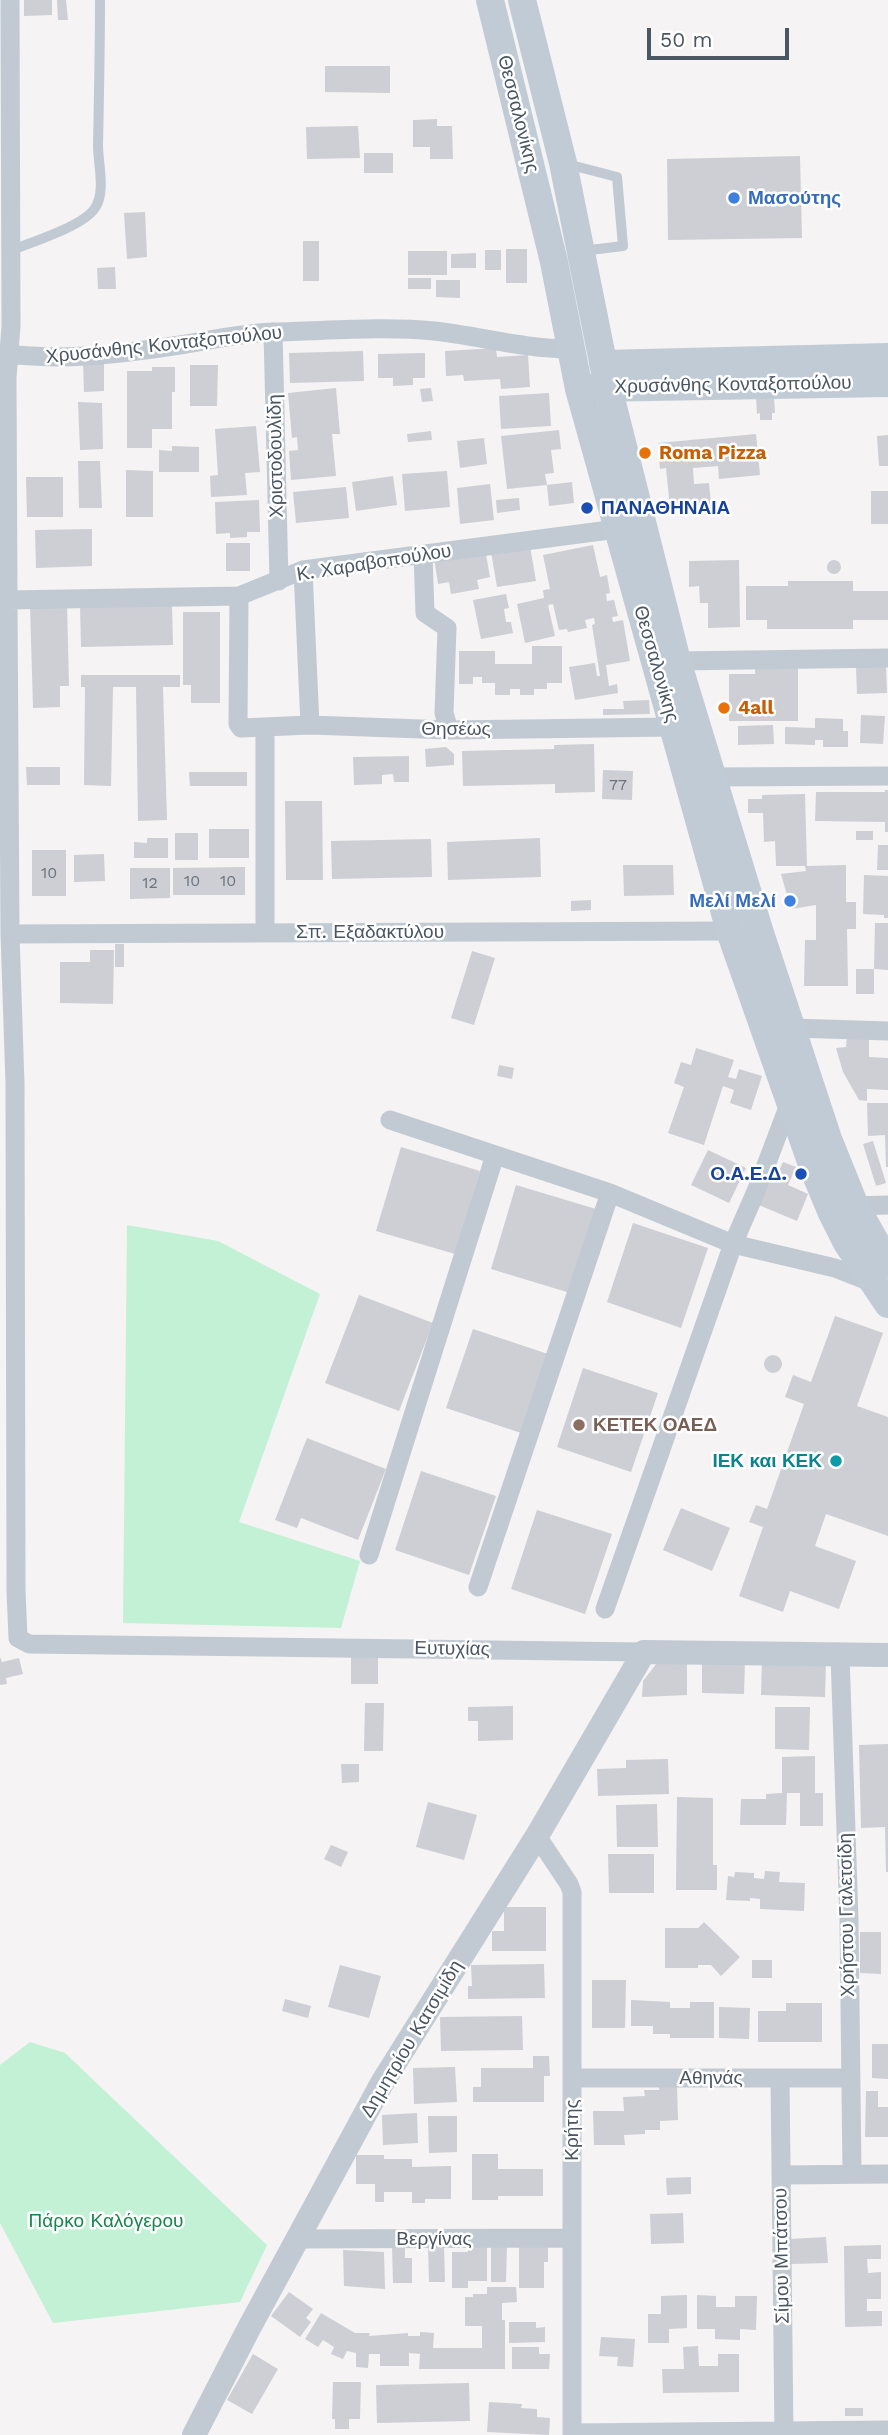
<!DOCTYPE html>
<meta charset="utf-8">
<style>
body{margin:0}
#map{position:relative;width:888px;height:2435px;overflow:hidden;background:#f5f3f3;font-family:"Work Sans",sans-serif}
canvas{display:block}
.scale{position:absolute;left:647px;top:28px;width:142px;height:32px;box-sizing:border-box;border:4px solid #4a5661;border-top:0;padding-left:9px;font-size:21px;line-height:24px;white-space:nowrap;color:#4a5661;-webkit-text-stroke:5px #fff;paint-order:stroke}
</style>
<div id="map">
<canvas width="888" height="2435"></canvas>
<div class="scale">50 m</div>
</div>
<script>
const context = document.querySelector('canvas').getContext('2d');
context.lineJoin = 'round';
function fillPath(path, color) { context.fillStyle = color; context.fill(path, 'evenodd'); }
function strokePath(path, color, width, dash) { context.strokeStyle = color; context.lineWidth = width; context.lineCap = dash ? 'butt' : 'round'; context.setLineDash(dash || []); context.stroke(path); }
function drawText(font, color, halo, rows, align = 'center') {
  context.font = font + ' "Work Sans",sans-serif'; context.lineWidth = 5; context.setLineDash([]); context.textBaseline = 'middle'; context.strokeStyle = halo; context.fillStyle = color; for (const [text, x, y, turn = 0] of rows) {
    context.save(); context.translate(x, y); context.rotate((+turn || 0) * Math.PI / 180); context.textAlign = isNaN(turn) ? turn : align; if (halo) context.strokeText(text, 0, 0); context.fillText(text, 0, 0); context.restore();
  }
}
fillPath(new Path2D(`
 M127,1225L218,1241L320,1294L239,1522L360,1561L341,1628L123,1623Z
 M30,2042L65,2053L267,2245L240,2302L53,2323L0,2223V2065Z`), '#c3f1d5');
fillPath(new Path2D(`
 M24,0H52V15L24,16Z
 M57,0H66L68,20H58Z
 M325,66H390V93L325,92Z
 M437,119V126H452L453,159H430V147H413V120Z
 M358,126L360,158L307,159L306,127Z
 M364,153H393V173H364Z
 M800,156L802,238L668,240L667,159Z
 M145,212L147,257L127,259L124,213Z
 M303,241H319V281H303Z
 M506,249H527V283H506Z
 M485,250H501V270H485Z
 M408,251H447V275H408Z
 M476,253V268H451V254Z
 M115,267L116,289H98L97,268Z
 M408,278H431V289H408Z
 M436,280H460V298L436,297Z
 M496,348L497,357L528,355L530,387L501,389L500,379L464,381L463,375L446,376L445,351Z
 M363,351L364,381L290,383L289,353Z
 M425,353V378H413V385L393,386V378H378V354Z
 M104,361V391L84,392L83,363Z
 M190,365H218L217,406H190Z
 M152,367H175V392H172V429H152V448H127V371H152Z
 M336,388L340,434H332L336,476L291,480L289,451L298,450L297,437L292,438L288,393Z
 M431,388L433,401L422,402L420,389Z
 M549,393L551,426L501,429L499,396Z
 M774,397L775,413H772V420H760V413L757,414L756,398Z
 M78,402L102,403L103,449L80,450Z
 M256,426L260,472L245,473L247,495L211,497L210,476L218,475L215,429Z
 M559,430L561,449L551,450L554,473L545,474L547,485L507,489L501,436Z
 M431,431L432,440L408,442L407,434Z
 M756,434L760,475L719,479L718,466L693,468L694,484L709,483L711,504L670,508L666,468L660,469L658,443Z
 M888,435V466H879L877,436Z
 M484,438L487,464L460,468L457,441Z
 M172,446L199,447V472H159V450L172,451Z
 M78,461H100L102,508H79Z
 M126,470L153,471V517H126Z
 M447,471L450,507L405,511L402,474Z
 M393,476L397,505L356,511L352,482Z
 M26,477H63V517H27Z
 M572,482L574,503L549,506L547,485Z
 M490,484L494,520L460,524L457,488Z
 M346,487L349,518L296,523L293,492Z
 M871,491H888V524H871Z
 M519,498L520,510L497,513L496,500Z
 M259,500L260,532H247V537L230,538V533L216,534L215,502Z
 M92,529V566L36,568L35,530Z
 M226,543H250V571H226Z
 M593,545L600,577L607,575L610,593L606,594L607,601L614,600L618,616L612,617L613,622L623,620L630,661L606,665L609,686L617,684L618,693L575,700L569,667L595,663L597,676H600L592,625L595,624L594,618L585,620L587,628L568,632L567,629L559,630L553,604L548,605L555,636L525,643L517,604L544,598L543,590L550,589L543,555Z
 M530,546L536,581L497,587L491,552Z
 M485,549L490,577L477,580L479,589L451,594L449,582L438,584L434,558Z
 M827 567a7 7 0 1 1 14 0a7 7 0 1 1-14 0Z
 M739,560L740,627L708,628V603H700L699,586L689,587V561Z
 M788,581H853V591H888V620H853V629H767V620H746V586H788Z
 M506,594L509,608L504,609L506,622H511L513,633L481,639L473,600Z
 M67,604L69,686H60V707L33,708L30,605Z
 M172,604L173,645L81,647L80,606Z
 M183,612H220V703H191V685H183Z
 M532,646H562V683H547V689H534V695H520V689H510V695H495V683H482V677H473V684H459V651H495V664H532Z
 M886,666L887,693L857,694L856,667Z
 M755,668H798V721H729V674H755Z
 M81,675H180V687H163L167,820L138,821L136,687H113L111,786L84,785L85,687H81Z
 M649,700L650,714L603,715V709H624L623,701Z
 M861,715L885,716L883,744L860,743Z
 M815,718L843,719V731H848V747H823V740H815V745L785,744V727L815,728Z
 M773,725L774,744L738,745V726Z
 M594,744L595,792L555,793V784L463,786L462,751L554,749V745Z
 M446,747L454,754V765L426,767L425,749Z
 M409,756V782H394L393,774L382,775V784L354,785L353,757Z
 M26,767H60V785H27Z
 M603,770L633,771L632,800L602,799Z
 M189,772H247V786H190Z
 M885,790H888V832H885V822L815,821L816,792H885Z
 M805,794L807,866L846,865V902H856V929H847L848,986H804L805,940H816V905L791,909L781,874L806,871L805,866H776L775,841L764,842L763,813H748V799H762V795Z
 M285,801H322L323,880H286Z
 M209,829H249V858H209Z
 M856,831H873V840H856Z
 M175,833H198V860H175Z
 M147,838H168V858H134V842L147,843Z
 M540,838L541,877L448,880L447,842Z
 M431,839L432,877L332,879L331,841Z
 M878,845H888V870H877Z
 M32,850H66V896H32Z
 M104,854L105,881L74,882V855Z
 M623,865H673L674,895L624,896Z
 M245,867V895H173V868Z
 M130,868H170V898L130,899Z
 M864,875L888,876V918H884V915L863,914Z
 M591,900V910L571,911V901Z
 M875,923H888V970L874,969Z
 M115,944H124V967H115Z
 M90,950H114L113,1004L60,1003V962H90Z
 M472,951L495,958L474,1025L451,1018Z
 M856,969H874V994H856Z
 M847,1035H869V1057L888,1058V1090L867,1089V1101L859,1100L843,1072L836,1048L846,1047Z
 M696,1048L734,1060L728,1077L736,1079L739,1069L762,1076L751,1110L730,1103L734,1090L723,1086L704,1145L668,1133L684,1087L674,1083L681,1062L691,1065Z
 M499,1065L514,1068L512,1079L497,1076Z
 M867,1103H888V1167H886L885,1135L868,1136Z
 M873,1141L886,1183L876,1186L863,1144Z
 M401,1147L480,1171L455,1254L376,1231Z
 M708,1150L746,1168L729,1203L691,1185Z
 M783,1162L796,1167L788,1185L808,1194L797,1221L754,1203L765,1176L775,1180Z
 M516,1185L596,1209L570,1293L491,1269Z
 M633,1223L708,1248L681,1328L607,1302Z
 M359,1295L433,1323L399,1411L325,1383Z
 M835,1316L883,1333L857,1406L888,1417V1536L826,1514L815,1546L856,1561L839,1609L790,1591L783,1612L739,1596L763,1527L749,1522L756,1505L767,1509L804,1404L785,1397L793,1375L811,1382Z
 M473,1329L548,1354L521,1433L446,1408Z
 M764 1364a9 9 0 1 1 18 0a9 9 0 1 1-18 0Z
 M583,1368L658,1393L631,1472L557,1447Z
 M307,1438L386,1469L358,1540L301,1518L297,1528L275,1520Z
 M421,1471L496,1496L469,1575L395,1550Z
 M681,1508L730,1528L712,1571L663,1550Z
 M537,1510L612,1534L585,1614L511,1589Z
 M351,1651H378V1684H351Z
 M0,1657L2,1662L19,1658L23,1674L6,1678L7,1684L0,1685Z
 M762,1658L826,1660L825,1697L761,1695Z
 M702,1660H745L744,1694L702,1693Z
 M657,1663H687V1695L642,1697L643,1681Z
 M365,1703H384L383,1751H364Z
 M513,1706V1740L478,1741V1721H468V1707Z
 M775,1707H810L809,1750L775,1749Z
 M888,1744V1872H886L885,1827L861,1828L859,1745Z
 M815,1756V1793H823V1826H800V1793H787L786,1825H740L741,1799H766V1794L782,1793V1757Z
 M668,1759L669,1794L598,1796L597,1769L626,1768V1760Z
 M341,1764H359V1782L342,1783Z
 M677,1797L713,1798V1865H717V1890H676Z
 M428,1802L477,1815L464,1860L416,1847Z
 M657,1804L658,1847H617L616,1805Z
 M331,1845L348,1852L341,1867L324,1859Z
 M608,1854H654V1893H609Z
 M765,1871L780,1872L779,1882L805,1883L804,1911L760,1909V1899L750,1898V1901L726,1900L728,1876L734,1877L735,1872L754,1873V1878L764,1879Z
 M504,1907H546V1951H492V1931H504Z
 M704,1922L740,1957L721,1976L711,1965H698V1968H665V1928H698Z
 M860,1932H881V1974L860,1973Z
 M752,1960H772V1978H752Z
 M544,1964L545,1998L468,1999V1986H472L471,1965Z
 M340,1965L381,1976L369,2018L328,2007Z
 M592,1980H626L625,2028H592Z
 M285,1999L311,2006L308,2018L282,2011Z
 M631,2000L670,2002V2008H690V2002H714V2038H670V2034H653V2026H631Z
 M786,2003H822V2042H758V2011H786Z
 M719,2007L750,2008L749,2039L719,2038Z
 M522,2016L523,2050L441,2051L440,2017Z
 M872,2044H888V2079L872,2078Z
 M533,2056H549L550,2076H544V2102H473V2087H481V2068H533Z
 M455,2067L457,2102L414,2104L413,2068Z
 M659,2084H677L678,2120L660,2121V2130H645V2134L624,2135L625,2145H594L593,2111H624L623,2097L645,2096L644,2090H659Z
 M866,2091H878V2107H888V2137H865Z
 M417,2113L418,2143L383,2145L382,2115Z
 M428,2116H457V2152L429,2153Z
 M472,2154H498V2169H543V2196H498V2200H472Z
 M356,2155H384V2159H412V2167L451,2166V2199H425V2203H412V2192H384V2202H375V2184H356Z
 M691,2177V2194L667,2195L666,2178Z
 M683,2213L684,2243L651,2244L650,2214Z
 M826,2237L828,2263L791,2264L790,2239Z
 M491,2245H507L506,2282H491Z
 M519,2245H548V2262H544V2288H519Z
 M881,2245V2259H867L868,2273L881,2272V2299H867V2311H882V2326L845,2327L844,2246Z
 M428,2246H444L445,2282H429Z
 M468,2246H487V2281H468V2288H452V2252H468Z
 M392,2247H405V2258H412V2283H393Z
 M343,2250L384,2252L385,2289L344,2286Z
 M487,2287H516L517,2302L502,2303V2320H505V2369H419L420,2354L409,2353V2366H380V2354H369L368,2368L356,2367V2353L347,2351L343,2359L331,2354L334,2347L323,2340L318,2347L305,2339L321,2313L355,2333H370L369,2336L408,2333V2336H420V2332L434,2333L433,2348H482V2326H465V2297H473V2294H487Z
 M289,2292L313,2309L306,2318L311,2322L300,2337L271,2316Z
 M687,2295V2328L669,2329V2343H648V2314H661V2296Z
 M697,2295L716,2296V2307H735V2296H757L756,2330L740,2329V2340L715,2339V2329H697Z
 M509,2322H536V2328L545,2327V2342L509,2343Z
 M601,2337L635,2339L633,2367L617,2366L618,2357L599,2356Z
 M698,2346L699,2366H718V2354H739V2392L663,2393L662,2369H684L683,2347Z
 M512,2347H539V2354H550L549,2369H512Z
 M253,2354L278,2369L252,2414L227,2400Z
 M333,2382H361L360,2419H349V2429H335V2419H332Z
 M469,2383L470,2421L377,2423L376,2385Z
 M489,2402L522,2404L521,2408L537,2409V2417L550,2418L549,2435L487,2432Z
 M845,2408H863V2416H845Z`), '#cdcfd5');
strokePath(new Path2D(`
 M567,164L617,177L623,246L582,251
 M9,251C30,243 84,226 95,208C106,192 98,164 98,145C99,97 100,48 100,0`), '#c1cad2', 10);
strokePath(new Path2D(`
 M10,0L11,326L7,378L8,600L10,934L15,1084L16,1591L18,1638L29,1644L644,1652
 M273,332L279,581
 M0,353C60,362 120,354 180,345C211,340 242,333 274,332C327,331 382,326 434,331C480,336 524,349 570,349
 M423,554L425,613L447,628L444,713L449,730
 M303,570L310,725
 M239,596L238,724L241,728L310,725L449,730L674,727
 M8,600L239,596L303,570L617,529
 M677,661L888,658
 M265,727V932
 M713,777L888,776
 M10,934L730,931
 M793,1028L888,1031
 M390,1120L610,1193L733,1244L835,1268L873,1283
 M855,1206L888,1205
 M369,1555L495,1155
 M478,1587L610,1193
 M605,1609L733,1244L757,1189L790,1102
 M840,1655L849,1920L852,2174
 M537,1836L569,1884L572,1892V2435
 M572,2078H850
 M780,2078L784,2435
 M781,2175L888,2174
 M296,2239L572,2238
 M572,2433L888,2430`), '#c1cad2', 19);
strokePath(new Path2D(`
 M194,2435L248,2330L382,2083L537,1836L644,1652L888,1655`), '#c1cad2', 24);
strokePath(new Path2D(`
 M490,0L554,262L579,389L730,931L814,1170L832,1213L847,1243L888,1304
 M522,0L563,163L608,387L677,661L760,933L828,1139L855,1206L888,1264
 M603,364L888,357
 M592,388L888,383`), '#c1cbd6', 28);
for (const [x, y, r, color] of [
 [734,198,7,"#3f7fe0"],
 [645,453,7,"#e8710a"],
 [587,508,7,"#1a4fb4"],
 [724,708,7,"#e8710a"],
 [790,901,7,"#3f7fe0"],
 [801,1174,7,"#1a4fb4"],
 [579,1425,7,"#8d6e63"],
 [836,1461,7,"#0f9aa8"]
]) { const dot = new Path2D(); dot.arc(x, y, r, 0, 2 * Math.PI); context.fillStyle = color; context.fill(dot); strokePath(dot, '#fff', 2.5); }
drawText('16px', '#6b747e', null, [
 ["77",618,785],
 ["10",49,873],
 ["10",192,881],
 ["10",228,881],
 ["12",150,883]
]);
drawText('19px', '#4a5661', '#fff', [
 ["Θεσσαλονίκης",518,114,76],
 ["Χρυσάνθης Κονταξοπούλου",164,345,-6],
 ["Χρυσάνθης Κονταξοπούλου",733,385,-1],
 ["Χριστοδουλίδη",276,456,-91],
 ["Κ. Χαραβοπούλου",374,563,-9],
 ["Θεσσαλονίκης",656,664,74],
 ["Θησέως",456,729],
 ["Σπ. Εξαδακτύλου",370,932],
 ["Ευτυχίας",452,1649,1],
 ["Χρήστου Γαλετσίδη",847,1915,-91],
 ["Δημητρίου Κατσιμίδη",412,2039,-59],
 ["Αθηνάς",711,2078],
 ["Κρήτης",572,2130,-90],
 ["Βεργίνας",434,2239],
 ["Σίμου Μπάτσου",782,2256,-91]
]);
drawText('bold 19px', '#366cbe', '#fff', [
 ["Μασούτης",748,198],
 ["Μελί Μελί",776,901,"right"]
], 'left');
drawText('bold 19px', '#c56008', '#fff', [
 ["Roma Pizza",659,453],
 ["4all",738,708]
], 'left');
drawText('bold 19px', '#164399', '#fff', [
 ["ΠΑΝΑΘΗΝΑΙΑ",601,508],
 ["Ο.Α.Ε.Δ.",787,1174,"right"]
], 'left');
drawText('bold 19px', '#785e54', '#fff', [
 ["ΚΕΤΕΚ ΟΑΕΔ",593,1425]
], 'left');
drawText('bold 19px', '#0d838f', '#fff', [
 ["ΙΕΚ και ΚΕΚ",822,1461]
], 'right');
drawText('19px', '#17864f', '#fff', [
 ["Πάρκο Καλόγερου",106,2221]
]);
</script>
